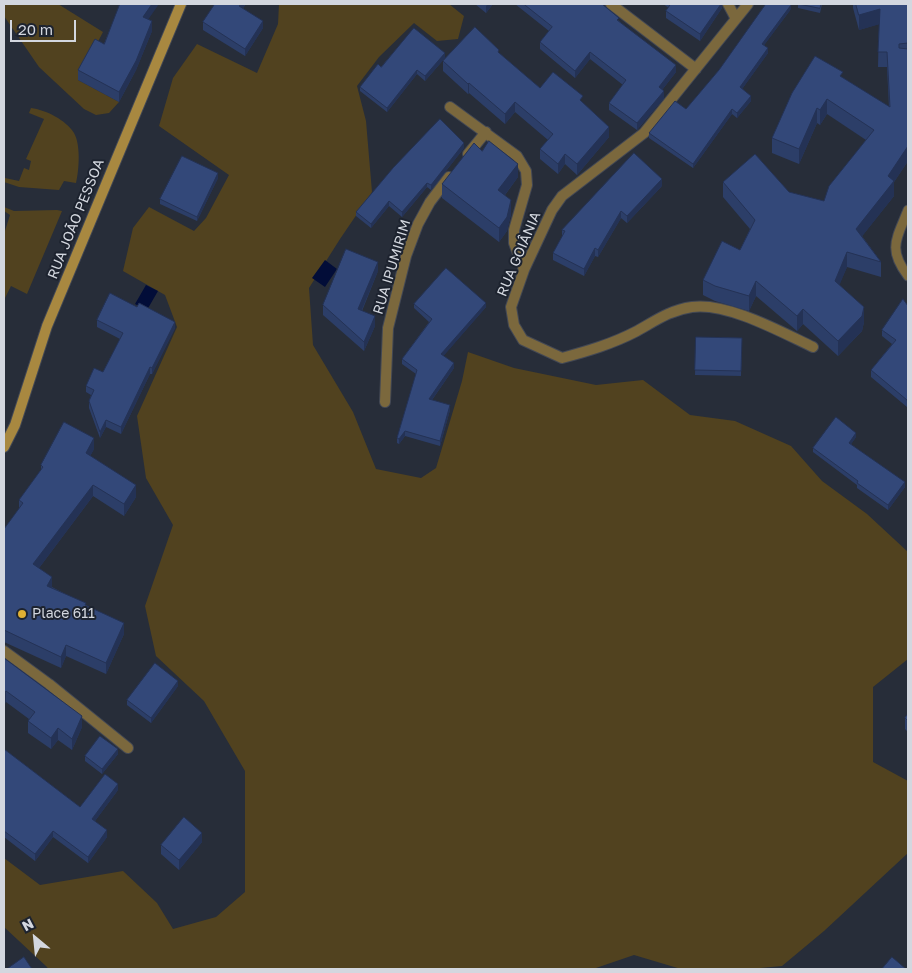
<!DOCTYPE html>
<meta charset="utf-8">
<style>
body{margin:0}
#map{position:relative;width:912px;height:973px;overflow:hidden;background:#272d39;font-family:"Golos Text",sans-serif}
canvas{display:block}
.frame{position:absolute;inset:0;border:5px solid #d3d7df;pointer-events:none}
.north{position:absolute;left:10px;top:913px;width:50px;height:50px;-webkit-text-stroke:4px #1d232f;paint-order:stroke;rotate:332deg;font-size:14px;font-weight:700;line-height:20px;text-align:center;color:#d3d7df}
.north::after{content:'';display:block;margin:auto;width:18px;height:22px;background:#d3d7df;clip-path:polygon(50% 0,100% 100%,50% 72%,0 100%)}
.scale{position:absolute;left:10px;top:20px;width:66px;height:22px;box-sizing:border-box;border:2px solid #d3d7df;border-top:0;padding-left:6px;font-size:15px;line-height:18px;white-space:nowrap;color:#d3d7df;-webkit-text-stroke:4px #1d232f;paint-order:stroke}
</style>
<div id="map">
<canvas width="912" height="973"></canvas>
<div class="frame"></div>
<div class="north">N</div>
<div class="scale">20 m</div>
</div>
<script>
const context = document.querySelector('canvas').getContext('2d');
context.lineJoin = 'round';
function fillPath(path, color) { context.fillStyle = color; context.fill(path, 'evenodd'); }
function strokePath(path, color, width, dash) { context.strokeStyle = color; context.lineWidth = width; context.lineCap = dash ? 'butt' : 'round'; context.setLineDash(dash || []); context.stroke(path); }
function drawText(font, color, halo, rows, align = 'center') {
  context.font = font + ' "Golos Text",sans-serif'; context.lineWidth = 4; context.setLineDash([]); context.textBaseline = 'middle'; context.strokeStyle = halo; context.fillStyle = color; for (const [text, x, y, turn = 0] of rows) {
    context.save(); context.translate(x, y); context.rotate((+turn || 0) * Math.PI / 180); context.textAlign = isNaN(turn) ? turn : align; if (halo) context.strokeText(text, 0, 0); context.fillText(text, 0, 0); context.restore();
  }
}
fillPath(new Path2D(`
 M4,4H58L103,32L78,80L119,102L109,113L96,115L84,109L39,67L4,16Z
 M279,4H449L464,16L458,39L437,41L414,23L379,57L357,86L366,121L372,192L340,239L309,288L313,345L353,412L376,469L421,478L436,468L462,381L468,352L514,368L596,385L643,380L690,415L735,421L791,446L822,481L867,514L908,552V659L873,687V762L908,781V853L824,931L782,966L749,969H681L634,955L593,969H48L47,967L4,927V858L40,885L123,871L157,903L173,929L216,917L245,892V771L204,701L156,656L145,606L173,525L146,478L137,416L177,327L165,295L123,271L133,228L149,207L194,231L206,218L229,175L159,126L173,78L197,44L257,73L278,24Z
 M31,108C46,110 66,120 74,133C81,145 79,171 76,183L64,181L59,190L19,187L4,182L5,178L19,181L24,168L29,170L31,161L26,159L44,119L29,113Z
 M4,207L14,211L57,210L62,211L27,294L11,286L4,300V234L10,215L4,211Z`), '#51421f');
fillPath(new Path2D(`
 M325,260L337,269L325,287L312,278Z
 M146,285L158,291L147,310L135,304Z`), '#020d38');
const lane = new Path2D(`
 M908,210C897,238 887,249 908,276`);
const street = new Path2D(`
 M611,4L696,69
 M728,4L736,19
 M748,4L644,133L562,196L552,210L524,270L511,307L514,325L523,340L562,358C588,351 612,344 637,331C655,321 670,310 692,307C727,302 781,332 813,347
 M450,107L517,156L526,171L527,185L514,230V243L524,270
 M468,154L486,132
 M385,402L388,328L406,256L418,224L430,202L449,177
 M4,651L49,684L128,748`);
const secondary = new Path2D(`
 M4,447L15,425L47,326L181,4`);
strokePath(lane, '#434854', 11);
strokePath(street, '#434854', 12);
strokePath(secondary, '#434854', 12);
strokePath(lane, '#7b683d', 9);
strokePath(street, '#7b683d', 10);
strokePath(secondary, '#a88840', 10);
fillPath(new Path2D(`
 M215,4H246L243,8L263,28L245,56L203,30V22Z
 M475,4H493L486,13Z
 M515,4H602L619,21L676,72L662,90L664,98L637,130L609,110V103L623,85L590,59L575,78L540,49V42L549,31Z
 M663,4H722V8L700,41L666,18V11L669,8Z
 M798,4H822L820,13L798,8Z
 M853,4H908V161L894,182V196L862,236L881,262V277L847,267L839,285L864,322L862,331L838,356L803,324L797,331L756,296L749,311L715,301L703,295V280L740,250L750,229L723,197V182L789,192L824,201L866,140L827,114L820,125L817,123L799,164L772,153V138L843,78L889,107L887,67H878L879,24L859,30L853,8Z
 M791,9L764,45L768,53L742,89L751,101L737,118L732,114L693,168L649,138V133L686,109Z
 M148,19L152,31L136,70L119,102L78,80V70L104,44Z
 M499,53L540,88L583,103L609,137L577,175L565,164L558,174L540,159V149L548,140L515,112L505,124L469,93L468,94L443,71V61Z
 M445,58L425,81L417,74L387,112L360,91V87L381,67Z
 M464,148L431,190L427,187L402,217L389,206L371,228L356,216V212Z
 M482,151L518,177L505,195L511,214L507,231L499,242L442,198V184Z
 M218,178L197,221L160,204V199Z
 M662,186L627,223L621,218L598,257L595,256L584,276L553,260V253L562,237V230Z
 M378,271L362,311L375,326L364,351L323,315V305Z
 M414,304L486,307L443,356L454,368L432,400L450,410L440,446L405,436L399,444L397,443V438L416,374L402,364V359L429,322L414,308Z
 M908,306V409L907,407L871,377V370L892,344L882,336V330Z
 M97,320L175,328L152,374H150L121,434L106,427L100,438L89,408V401L91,395L86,392V386L103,372L120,339L97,327Z
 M696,337L742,338L741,376L695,375Z
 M856,437L851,444L905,487L888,510L857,488V485L813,452V448Z
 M94,449L90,456L136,497L124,516L93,496L39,568L52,587L86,605L124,634L106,674L66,656L61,668L4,642V529L19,509V500L41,470V465Z
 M4,658L82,727L72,750L58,740L51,749L28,733V721L29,719L6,702Z
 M178,686L151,723L127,705V700Z
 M908,714V732L905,729V718Z
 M4,749L80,807L118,790L95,821L107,837L88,863L53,837L35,861L4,837Z
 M118,754L102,774L85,761V756Z
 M202,842L179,870L161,854V845Z`), '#2c3e68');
fillPath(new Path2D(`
 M152,4H159L143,27V17Z
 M241,4H246L239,13V6Z
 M488,4H493L486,13V6Z
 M721,4H722V8L700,41V34Z
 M791,5V9L762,48V44Z
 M880,9V24L859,30V15Z
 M152,21V31L136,70L119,102V92Z
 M263,21V28L245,56V49Z
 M768,48V53L740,92V87Z
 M590,52V59L575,78V71Z
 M445,53V58L425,81V76Z
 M676,65V72L659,94V87Z
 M417,70V74L387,112V108Z
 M469,83V93L468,94V84Z
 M664,91V98L637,130V123Z
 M751,96V101L737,118V113Z
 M827,99V114L820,125V110Z
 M515,102V112L505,124V114Z
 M817,108V123L799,164V149Z
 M732,109V114L693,168V164Z
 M609,127V137L577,175V164Z
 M464,143V148L431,190V185Z
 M908,146V161L894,182V196L856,244V229L888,176Z
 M565,154V164L558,174V164Z
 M518,164V177L498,204V190Z
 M218,173V178L197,221V217Z
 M662,179V186L627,223V216Z
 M427,183V187L402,217V212Z
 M511,200V214L507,231L499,242V228Z
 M389,201V206L371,228V224Z
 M621,211V218L598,257V250Z
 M595,248V256L584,276V269Z
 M847,252V267L835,296V281Z
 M378,262V271L358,319V309Z
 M756,281V296L749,311V296Z
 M486,303V307L441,359V354Z
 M864,307V322L862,331L838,356V341Z
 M803,309V324L797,331V316Z
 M375,316V326L364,351V342Z
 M175,322V328L152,374V368Z
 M454,363V368L429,404V399Z
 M150,367V374L121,434V427Z
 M450,405V410L440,446V441Z
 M106,420V427L100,438V432Z
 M405,431V436L399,444V439Z
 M856,433V437L849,447V443Z
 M94,438V449L86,464V453Z
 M905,482V487L888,510V505Z
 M93,485V496L33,576V564Z
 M136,485V497L124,516V504Z
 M52,577V588L47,586Z
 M124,623V634L106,674V663Z
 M66,645V656L61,668V657Z
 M178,681V686L151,723V718Z
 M6,691V702L4,706V694Z
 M82,716V727L72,750V739Z
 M58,728V740L51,749V738Z
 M118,749V754L102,774V769Z
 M118,784V790L92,825V819Z
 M107,830V837L88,863V857Z
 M53,831V837L35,861V854Z
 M202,833V842L179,870V860Z`), '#243255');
const building = new Path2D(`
 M120,4H152L143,17L152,21L136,61L119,92L78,70L95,39L104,44Z
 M215,4H241L239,6L263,21L245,49L203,22Z
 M524,4H602L619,18L617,20L676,65L659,87L664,91L637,123L609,103L626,80L590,52L575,71L540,42L552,27Z
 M671,4H721L700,34L666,11Z
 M766,4H790L791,5L762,44L768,48L740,87L751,96L737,113L732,109L693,164L649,133L675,101L686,109L719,70Z
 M799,4H821L820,8Z
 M856,4H908V43L899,44V48L908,49V146L888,176L894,181L856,229L881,262L847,252L835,281L864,307L862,316L838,341L803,309L797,316L756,281L749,296L715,286L703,280L722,241L740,250L755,220L723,182L755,154L789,192L824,201L829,186L874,130L827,99L820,110L817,108L799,149L772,138L792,93L815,56L843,72L840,76L890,107L887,52H878L880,9L859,15Z
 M475,27L499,50L498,52L540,88L553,72L583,96L580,100L609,127L577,164L565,154L558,164L540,149L553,134L515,102L505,114L469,83L468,84L443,61Z
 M414,28L445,53L425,76L417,70L387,108L360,87L378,64L381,67Z
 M440,119L464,143L431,185L427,183L402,212L389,201L371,224L356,212L393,168Z
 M489,141L518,164L498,190L511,200L507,217L499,228L442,184L474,143L482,151Z
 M634,153L662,179L627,216L621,211L598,250L595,248L584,269L553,253L565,231L562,230Z
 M182,156L218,173L197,217L160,199Z
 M346,249L378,262L358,309L375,316L364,342L323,305Z
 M446,268L486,303L441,354L454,363L429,399L450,405L440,441L405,431L399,439L397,438L417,370L402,359L432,319L414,304Z
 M110,293L137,307L139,303L175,322L152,368L150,367L121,427L106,420L100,432L89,401L94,390L86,386L94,368L103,372L123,333L97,320Z
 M903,299L908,306V402L907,400L871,370L896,340L882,330Z
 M696,337L742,338L741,371L695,370Z
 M836,417L856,433L849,443L905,482L888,505L857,483L858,481L813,448Z
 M64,422L94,438L86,453L136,485L124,504L93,485L33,564L52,577L47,586L86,603L85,605L124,623L106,663L66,645L61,657L4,630V529L23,503L19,500L43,467L41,465Z
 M4,658L82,716L72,739L58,728L51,738L28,721L35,712L6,691L4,694Z
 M155,663L178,681L151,718L127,700Z
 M908,714V721L905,718Z
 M100,736L118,749L102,769L85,756Z
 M4,749L80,807L105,774L118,784L92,819L107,830L88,857L53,831L35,854L4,831Z
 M184,817L202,833L179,860L161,845Z
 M24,957L32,969H7Z
 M892,957L906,969H882Z`);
fillPath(building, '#334879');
strokePath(building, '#243255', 1);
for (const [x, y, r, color] of [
 [22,614,5,"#e0b034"]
]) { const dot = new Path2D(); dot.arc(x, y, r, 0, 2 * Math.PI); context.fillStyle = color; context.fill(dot); strokePath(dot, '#1d232f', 2); }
drawText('14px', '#d3d7df', '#1d232f', [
 ["RUA JOÃO PESSOA",76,219,-68],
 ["RUA GOIÂNIA",519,254,-67],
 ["RUA IPUMIRIM",392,267,-73]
]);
drawText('14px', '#d3d7df', '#1d232f', [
 ["Place 611",32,614]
], 'left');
</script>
